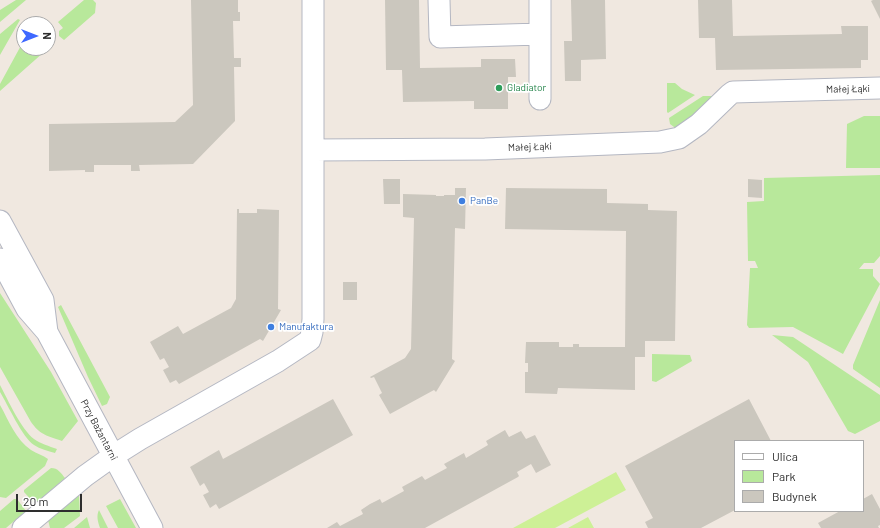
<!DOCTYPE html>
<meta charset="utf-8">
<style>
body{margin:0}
#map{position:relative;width:880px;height:528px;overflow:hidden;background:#f0e8e0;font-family:Barlow,sans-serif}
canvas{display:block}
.legend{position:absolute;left:734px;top:440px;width:130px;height:72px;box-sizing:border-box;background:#fff;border:1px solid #ababab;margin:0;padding:5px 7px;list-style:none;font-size:12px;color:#2e2e2e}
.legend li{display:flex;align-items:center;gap:8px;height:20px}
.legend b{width:20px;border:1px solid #ababab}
.north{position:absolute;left:16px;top:16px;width:40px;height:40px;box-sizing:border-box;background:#fff;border:1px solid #ababab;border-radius:50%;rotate:90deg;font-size:11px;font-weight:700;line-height:16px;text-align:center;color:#2e2e2e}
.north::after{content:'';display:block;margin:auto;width:14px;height:18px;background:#3e68ff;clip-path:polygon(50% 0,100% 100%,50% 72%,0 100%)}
.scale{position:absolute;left:16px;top:494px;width:66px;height:18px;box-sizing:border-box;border:2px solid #2e2e2e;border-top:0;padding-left:5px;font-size:12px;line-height:14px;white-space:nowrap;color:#2e2e2e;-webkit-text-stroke:3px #fff;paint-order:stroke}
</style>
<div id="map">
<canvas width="880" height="528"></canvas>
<ul class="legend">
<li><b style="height:5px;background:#fff"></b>Ulica</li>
<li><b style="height:11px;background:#b8e89b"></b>Park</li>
<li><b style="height:11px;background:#cbc7be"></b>Budynek</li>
</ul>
<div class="north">N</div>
<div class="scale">20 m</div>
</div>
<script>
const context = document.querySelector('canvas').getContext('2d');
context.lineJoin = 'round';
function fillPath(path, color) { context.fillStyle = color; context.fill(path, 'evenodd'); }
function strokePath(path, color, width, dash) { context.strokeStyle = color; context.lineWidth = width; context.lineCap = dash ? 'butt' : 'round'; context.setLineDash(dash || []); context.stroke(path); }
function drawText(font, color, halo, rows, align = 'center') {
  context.font = font + ' Barlow,sans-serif'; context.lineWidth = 3.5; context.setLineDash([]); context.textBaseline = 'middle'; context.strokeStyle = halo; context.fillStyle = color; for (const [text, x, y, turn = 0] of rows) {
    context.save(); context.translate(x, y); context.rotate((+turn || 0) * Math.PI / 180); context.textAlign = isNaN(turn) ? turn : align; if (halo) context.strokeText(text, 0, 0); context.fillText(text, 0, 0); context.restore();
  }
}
fillPath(new Path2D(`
 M16,0H26L0,22V10Z
 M84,0H93L96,3L95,13L64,40L59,36V31L63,28L58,22Z
 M18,19L20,20L0,55V34Z
 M24,40V48H44V52L0,91V84Z
 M667,83H675L682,89L695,95L668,113L667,112Z
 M703,96H716L678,130L670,124L669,118Z
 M864,116H880V168H846L847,124Z
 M880,175V256L874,263H864L859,269H873V276L880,284L843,354L793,327L749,328L747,325L750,268H758L755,261H748L747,202L764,201V178Z
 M0,293L51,372L78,421L62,441C48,436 40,435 31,422L0,367Z
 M880,300V388L853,369V365Z
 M61,305L110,397L107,404L102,406L88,377L58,307Z
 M772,335L793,337L880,395V421L855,434L848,431L808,362Z
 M652,354L690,355L692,361L656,382L652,381Z
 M0,385C8,400 21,429 34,439C41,444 49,446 57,449L55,453C48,451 40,449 34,445C22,437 8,405 0,392Z
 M0,405C9,421 16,440 31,450C37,454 43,455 48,459L45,466L6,498L0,497Z
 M51,468C58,468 61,473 65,478L35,504L24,492V490Z
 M79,495L80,516L64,528H50L48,520Z
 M14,499H17L26,511L6,528H0V511Z
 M120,499L136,528H118L106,506Z
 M99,510L108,528H100C98,522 96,516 99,510Z
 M87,517L90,528H74Z`), '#b8e89b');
fillPath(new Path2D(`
 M616,472L626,490L555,528H513Z
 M588,517L594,528H568Z`), '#cdf096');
fillPath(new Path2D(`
 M191,0H238V12H240V21H233L234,58H241V67H234L235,121L193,164L139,165L140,171H131V165H94V172H85V170L49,171V124L175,122L193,105Z
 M385,0H419L420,68L481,67V59H515L516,77H508V109H474V101L403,102L402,70H386Z
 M571,0H605L606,59L581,60V81H565L564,41H572Z
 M698,0H732L733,36L842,34L841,26H868V60H861V68L716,70L715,38H699Z
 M873,0H880V19L871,1Z
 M383,179H400V204H384Z
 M748,179L762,180V198L748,197Z
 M455,188H466L465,229L455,228L452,359L455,361L436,392L434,390L390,414L379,395L382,393L374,377L371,378L370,377L405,358L411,349L414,218L403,217V194L436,195V196H444V195H455Z
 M506,188L607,189V203L648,204V210L677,211L675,341H645V357H635V390L558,388L557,394L525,393V372H528V363H525L526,342H559V347H573V344H579V347H625L626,231L505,229Z
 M237,209H239V213H257V209L279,210L278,309L281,310L263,341L260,339L179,384L176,380L170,383L163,370L169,367L164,358L160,360L150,342L178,326L183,334L231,308L236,299Z
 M343,282H357V300H343Z
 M333,399L353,435L219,509L216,504L210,508L203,495L209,492L204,483L200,486L190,467L219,450L223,459Z
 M749,399L771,441H735V510L701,528H648L645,522L653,518L625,466Z
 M505,430L509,437L521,431L526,439L535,435L551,465L536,473L531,464L517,472L519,476L518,477L425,528H327L337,522L340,526L363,514L361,510L370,504L380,499L382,503L404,491L402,487L422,476L425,480L447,468L444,464L464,453L466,458L488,445L486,441Z
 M872,494L880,509V525L878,526L879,528H821L818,523L840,511H863V499Z`), '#cbc7be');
const minor = new Path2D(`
 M313,0V150L485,149L660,142L679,138L699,124L729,95L733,92L880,88
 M439,0L440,37L540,34
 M540,0V99
 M0,221L43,300L47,332
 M0,259L27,309L47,332L152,528
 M23,528L85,476L113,456L140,439L278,361L310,340L312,332L313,319V150`);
strokePath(minor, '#b4b7c2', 23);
strokePath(minor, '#fff', 21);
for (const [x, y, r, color] of [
 [499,88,4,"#2e9e5b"],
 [462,201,4,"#3f7fe0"],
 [271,327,4,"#3f7fe0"]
]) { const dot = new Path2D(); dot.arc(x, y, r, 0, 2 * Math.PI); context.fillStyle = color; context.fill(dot); strokePath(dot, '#fff', 1.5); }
drawText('10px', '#27864d', '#fff', [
 ["Gladiator",507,88]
], 'left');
drawText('10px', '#2e2e2e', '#fff', [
 ["Małej Łąki",848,89,-1],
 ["Małej Łąki",530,147,-2],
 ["Przy Bażantarni",99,430,62]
]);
drawText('10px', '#366cbe', '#fff', [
 ["PanBe",470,201],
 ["Manufaktura",279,327]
], 'left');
</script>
